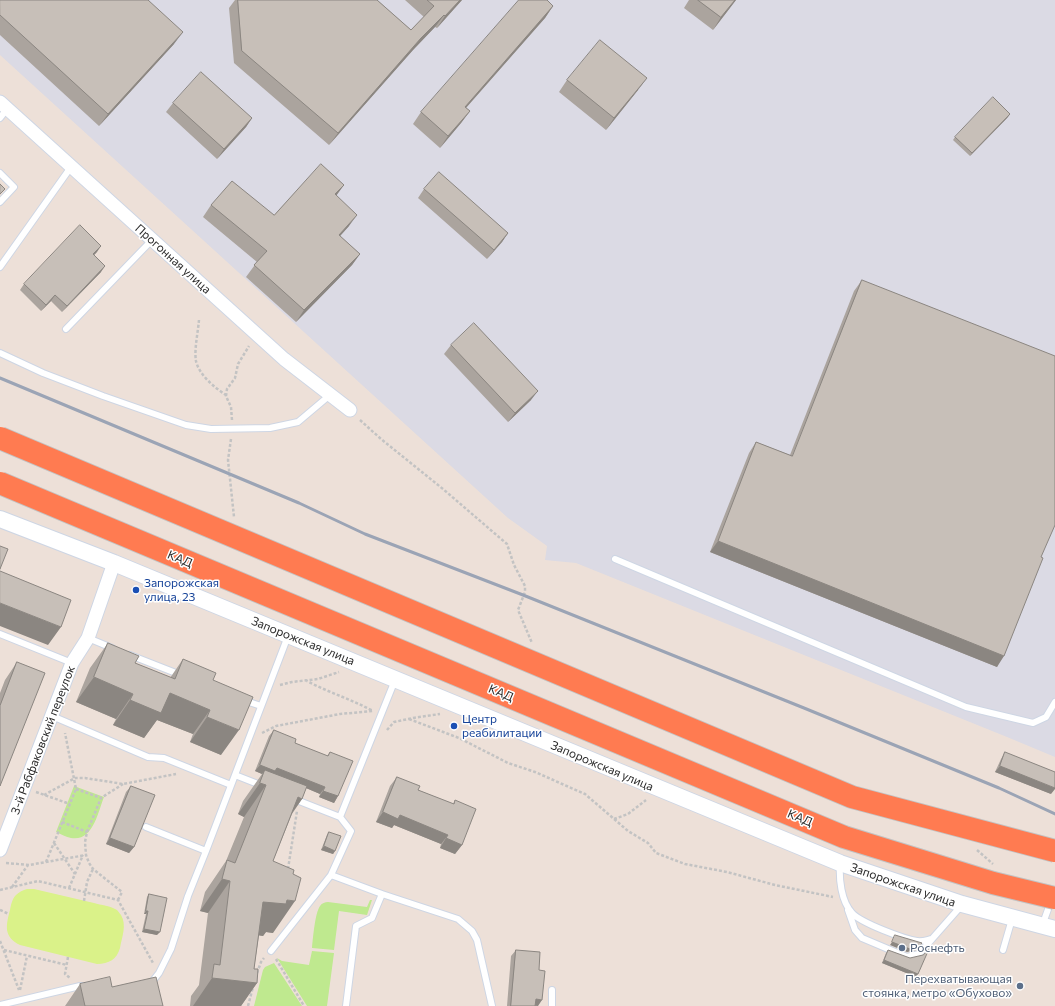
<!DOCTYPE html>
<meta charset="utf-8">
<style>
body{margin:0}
canvas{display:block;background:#ede0d8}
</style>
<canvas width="1055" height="1006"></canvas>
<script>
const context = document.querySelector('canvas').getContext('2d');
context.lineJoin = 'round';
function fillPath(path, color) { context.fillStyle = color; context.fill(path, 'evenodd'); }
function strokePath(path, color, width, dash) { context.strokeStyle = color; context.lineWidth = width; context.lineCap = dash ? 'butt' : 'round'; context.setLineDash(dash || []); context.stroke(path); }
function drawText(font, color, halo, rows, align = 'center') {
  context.font = font + ' Commissioner,sans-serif'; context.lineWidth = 3; context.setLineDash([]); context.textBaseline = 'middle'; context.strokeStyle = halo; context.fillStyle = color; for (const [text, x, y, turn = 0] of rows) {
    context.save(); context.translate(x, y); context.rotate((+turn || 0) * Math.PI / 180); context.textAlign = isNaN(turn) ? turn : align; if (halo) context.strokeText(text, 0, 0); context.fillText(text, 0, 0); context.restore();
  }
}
fillPath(new Path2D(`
 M0,0H1055V757L1007,737L576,563L545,560L547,546L508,518L0,55Z`), '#dbdae4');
fillPath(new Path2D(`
 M74,786L104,797C98,812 93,842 71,838C66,837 61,834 56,832Z
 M370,900H372L367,915L339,911L334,950L312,948C313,938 315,913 320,906C322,903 325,902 328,902L367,907Z
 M312,951L334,953L327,1006H307L277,958L282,961L309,965Z
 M274,963L302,1006H254L263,970L265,967Z`), '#bfe98f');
fillPath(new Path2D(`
 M27,889H34C54,894 74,898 94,903C101,905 111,906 117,910C117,910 121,915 121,915C127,925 122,937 120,948C117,959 109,964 97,964L20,945C3,937 6,925 10,910C11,905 12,899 16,895C19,892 23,890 27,889Z`), '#daf289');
const service = new Path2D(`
 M0,118L7,109
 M0,173L14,187L0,202
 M0,267L71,167
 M66,329L152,240
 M0,353L43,373L103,396L186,425L211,429L270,428L298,422L330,395
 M615,559L966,707L1033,723L1046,717L1055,702
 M0,634L72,663
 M88,638L112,648
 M130,655L181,675
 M243,700L261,706
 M52,716L148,757L164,758L231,785
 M235,775L263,786
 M294,799L340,817L351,831L331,875L382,894L458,919L472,931L477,940L492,1006
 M340,817L395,680
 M146,827L206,851
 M840,864C839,879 841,901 852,913C861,923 904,939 917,941C922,942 927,940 932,939L961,906
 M848,910L855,930L862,938L907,957L919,954L932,939
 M1042,926L1051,901
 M1003,950L1012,919
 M271,951L331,875
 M152,982L159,973L171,949L188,896L206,851L288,636
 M552,990V1006
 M0,1005L80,986H86
 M346,1006L356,926L372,918L382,894`);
const minor = new Path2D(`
 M0,102L284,359L350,410
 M0,850L72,663L88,638L114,563`);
const tertiary = new Path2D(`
 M0,519L114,563L840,863L962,904L1055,929`);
strokePath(service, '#ced6e4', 8);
strokePath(minor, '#ced6e4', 15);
strokePath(tertiary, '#ced6e4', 18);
strokePath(new Path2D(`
 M199,320C198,332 194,350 196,361C199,375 215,388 226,395
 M232,420L231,407L226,396L227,389L235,378L238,364L249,346
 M360,420L381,439L443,489L507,544L514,565L525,586V592L518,610L532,643
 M231,439L228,460L234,517
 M305,680C327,692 351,699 373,711
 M280,685L292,682L318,679L339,672
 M409,719L459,738L508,763L535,772L585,794L628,831L648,843L656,853L685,864L727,872L775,885L833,897
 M387,730L394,722L413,718L440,714
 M262,733L276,726L340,714L373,711
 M76,789L101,798
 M36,792L70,804
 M44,795L75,778H85L123,784L176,774
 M614,819L628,814L646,800
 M62,822L87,832
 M54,843L75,874
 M977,850L993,864
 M46,862L76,789L65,733
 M6,863L29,865L86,855
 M288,869L297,811
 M12,887L28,865
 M69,888L83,855
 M0,890L38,881L118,900L153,963
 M118,900L122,892L93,869L89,863L86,855L85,842L87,832L101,798L123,784
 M84,901L87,882L93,869
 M0,910L9,914
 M0,941L19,990
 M4,950L67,965
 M68,957L65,974L70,978
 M276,959L304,1006
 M257,973L261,962L264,958
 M20,990L27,956
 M248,1006L253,987`), '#c3c3c3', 2.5, [3, 2]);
strokePath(service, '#fff', 6);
strokePath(minor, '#fff', 13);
strokePath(tertiary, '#fff', 16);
strokePath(new Path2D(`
 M0,378L299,503L365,534L523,595L804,708L999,788L1055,814`), '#9ba4b5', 3);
const motorwayBridge = new Path2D(`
 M0,438L852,797L1055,851
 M0,483L844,837L993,883L1055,898`);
strokePath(motorwayBridge, '#c3c3c3', 24, []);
strokePath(motorwayBridge, '#ff7b51', 22);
fillPath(new Path2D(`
 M0,0L174,44L99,126L0,35Z
 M235,0H377L411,30L424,17L405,0H462L437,28L435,27L413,50L329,145L234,63L229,8Z
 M689,0H736L713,30L684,8Z
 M553,6L545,18L466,108L470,111L461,123L440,148L413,124L421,112Z
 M567,80L638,90L606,130L559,92Z
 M173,103L252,118L246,127L217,159L166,112Z
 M1008,117L970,156L953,140L955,137Z
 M344,185L336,195L349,226L340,236L360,254L352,265L296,322L246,277L257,262L203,217L211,205L274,215Z
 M424,189L508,233L502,242L487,259L418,198Z
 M97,252L94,255L101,272L62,312L51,301L41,311L20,290L24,284Z
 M862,280L1041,557L997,667L710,552L749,453L756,442L790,455L854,291Z
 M451,345L531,400L508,422L444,354Z
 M108,643L135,663L170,678L183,659L213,680L221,755L190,742L193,734L157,720L144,738L113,725L116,719L76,702L90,668Z
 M17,662L0,786V693L5,680Z
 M274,730L295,743L327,756L330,752L338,796L334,803L319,797L320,794L306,788L302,799L292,814L273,861V933L266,932L263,936L259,935L254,969L257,983L241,1006H190L191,996L199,985L208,913L200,911L205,892L226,861L244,817L238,814L243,801L262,774L255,771L269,736Z
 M1005,752L1051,794L995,772L1001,759Z
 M397,777L418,790L453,804L455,800L462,845L455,854L440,848L441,844L394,825L392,828L376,822L390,786Z
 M131,786L134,847L129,853L106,844L126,792Z
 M329,832L335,851L333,854L321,850L327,835Z
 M149,894L157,935L142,932L146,914H144L147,897Z
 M516,950L539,970L538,1006H507L511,956Z
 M888,950L916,977L882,963L886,953Z
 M80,984L112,987L163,1006H65Z`), '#aba49e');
fillPath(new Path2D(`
 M460,0H462L437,28L445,16Z
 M735,0H736L713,30L721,17Z
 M553,6L545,18L456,119L465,107Z
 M444,15L435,27L413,50L329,145L338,133L421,38Z
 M183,32L174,44L99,126L108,114Z
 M647,78L638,90L606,130L614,118Z
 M470,111L461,123L440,148L448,136Z
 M1010,114L1008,117L970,156L972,153Z
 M252,118L246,127L217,159L224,149Z
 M344,185L336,196L335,194Z
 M357,215L349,226L331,246L339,235Z
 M508,233L502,242L487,259L494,250Z
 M101,246L97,252L89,260L93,254Z
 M360,254L352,265L296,322L304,310Z
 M105,266L101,272L62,312L67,306Z
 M55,295L51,301L41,311L46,305Z
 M538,391L531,400L508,422L515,413Z
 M718,541L1004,656L997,667L710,552Z
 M0,603L61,627L48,645L0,626Z
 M94,677L133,694L116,719L76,702Z
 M170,693L210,710L193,734L157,720L144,738L113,725L130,700Z
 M207,717L239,730L221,755L190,742Z
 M260,765L277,768L325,787L320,794L273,774L265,770L262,774L255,771Z
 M1000,766L1055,788V789L1051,794L995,772Z
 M260,783L266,785L244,817L238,814Z
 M323,791L338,796L334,803L319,797Z
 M298,797L302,799L280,830Z
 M383,812L400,815L448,835L441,844L394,825L392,828L376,822Z
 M110,838L134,847L129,853L106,844Z
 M446,838L462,845L455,854L440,848Z
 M324,846L335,851L333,854L321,850Z
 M222,879L230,881L208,913L200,911Z
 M287,900L295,901L273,933L266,932L263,936L241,933L263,902Z
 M146,911H148L146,914H144Z
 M144,929L160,932L157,935L142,932Z
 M892,942L922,943L917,950L907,952L890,945Z
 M884,960L918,974L916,977L882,963Z
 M212,978L257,983L241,1006H193Z
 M536,999L542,1000L538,1006L532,1005Z`), '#8b8681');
const building = new Path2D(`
 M0,0H148L183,32L108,114L0,15Z
 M238,0H377L411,30L434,6L427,0H460L445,16L444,15L421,38L338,133L242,51Z
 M519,0H547L553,6L465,107L470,111L448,136L421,112Z
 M698,0H735L721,17Z
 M600,40L647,78L614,118L567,80Z
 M201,72L252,118L224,149L173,103Z
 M993,97L1010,114L972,153L955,137Z
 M321,164L344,185L335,194L357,215L339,235L360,254L304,310L254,265L267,251L211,205L232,181L274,215Z
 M439,172L508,233L494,250L424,189Z
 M0,184L5,189L0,194Z
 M80,225L101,246L93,254L105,266L67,306L55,295L46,305L24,284Z
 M862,280L1055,356V525L1041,557L1043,558L1004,656L718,541L756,442L792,456Z
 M474,323L538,391L515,413L451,345Z
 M0,546L8,549L0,569Z
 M0,571L71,600L61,627L0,603Z
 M108,643L139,656L135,663L175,679L183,659L216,673L213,680L253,697L239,730L207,717L210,710L170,693L161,713L130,700L133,694L94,677Z
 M17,662L45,673L0,786V706Z
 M274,730L296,739L295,743L328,756L330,752L353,761L338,796L323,791L325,787L277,768L275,771L260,765Z
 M1005,752L1055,772V788L1000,766Z
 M265,770L307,786L302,799L298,797L273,861L294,870L293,874L301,878L295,901L287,900L286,904L263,902L254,969H258L257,983L212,978L214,964L220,965L230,881L222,879L227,860L235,863L266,785L260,783Z
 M397,777L420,786L418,790L454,804L455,800L476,809L462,845L446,838L448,835L400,815L398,819L383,812Z
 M131,786L155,795L134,847L110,838Z
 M329,832L341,836L335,851L324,846Z
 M149,894L167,898L160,932L144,929L148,911H146Z
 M895,935L922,943L919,947L910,949L892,942Z
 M929,949L918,974L884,960L888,950L910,958L923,955Z
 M516,950L540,952L539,970L545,971L542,1000L536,999L535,1006H511Z
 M110,977L112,987L156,977L163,1006H85L80,984Z`);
fillPath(building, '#c7bfb8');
strokePath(building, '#8b8681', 1);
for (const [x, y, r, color] of [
 [136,590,4,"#1a4fb4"],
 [454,726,4,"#1a4fb4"],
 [902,948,4,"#5c6f8a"],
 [1020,986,4,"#5c6f8a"]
]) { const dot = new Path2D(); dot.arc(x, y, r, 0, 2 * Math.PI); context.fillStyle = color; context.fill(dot); strokePath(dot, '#fff', 1.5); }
drawText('12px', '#292929', '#fff', [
 ["Прогонная улица",173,259,42],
 ["КАД",180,559,23],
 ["Запорожская улица",303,641,22],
 ["КАД",501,693,23],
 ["3-й Рабфаковский переулок",43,740,-69],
 ["Запорожская улица",602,766,23],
 ["КАД",800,818,23],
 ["Запорожская улица",903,885,19]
]);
drawText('12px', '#164399', '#fff', [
 ["Запорожская",144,583],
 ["улица, 23",144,597],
 ["Центр",462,719],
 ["реабилитации",462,733]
], 'left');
drawText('12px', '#4e5e75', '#fff', [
 ["Роснефть",910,948],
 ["Перехватывающая",1012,979,"right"],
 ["стоянка, метро «Обухово»",1012,993,"right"]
], 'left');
</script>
